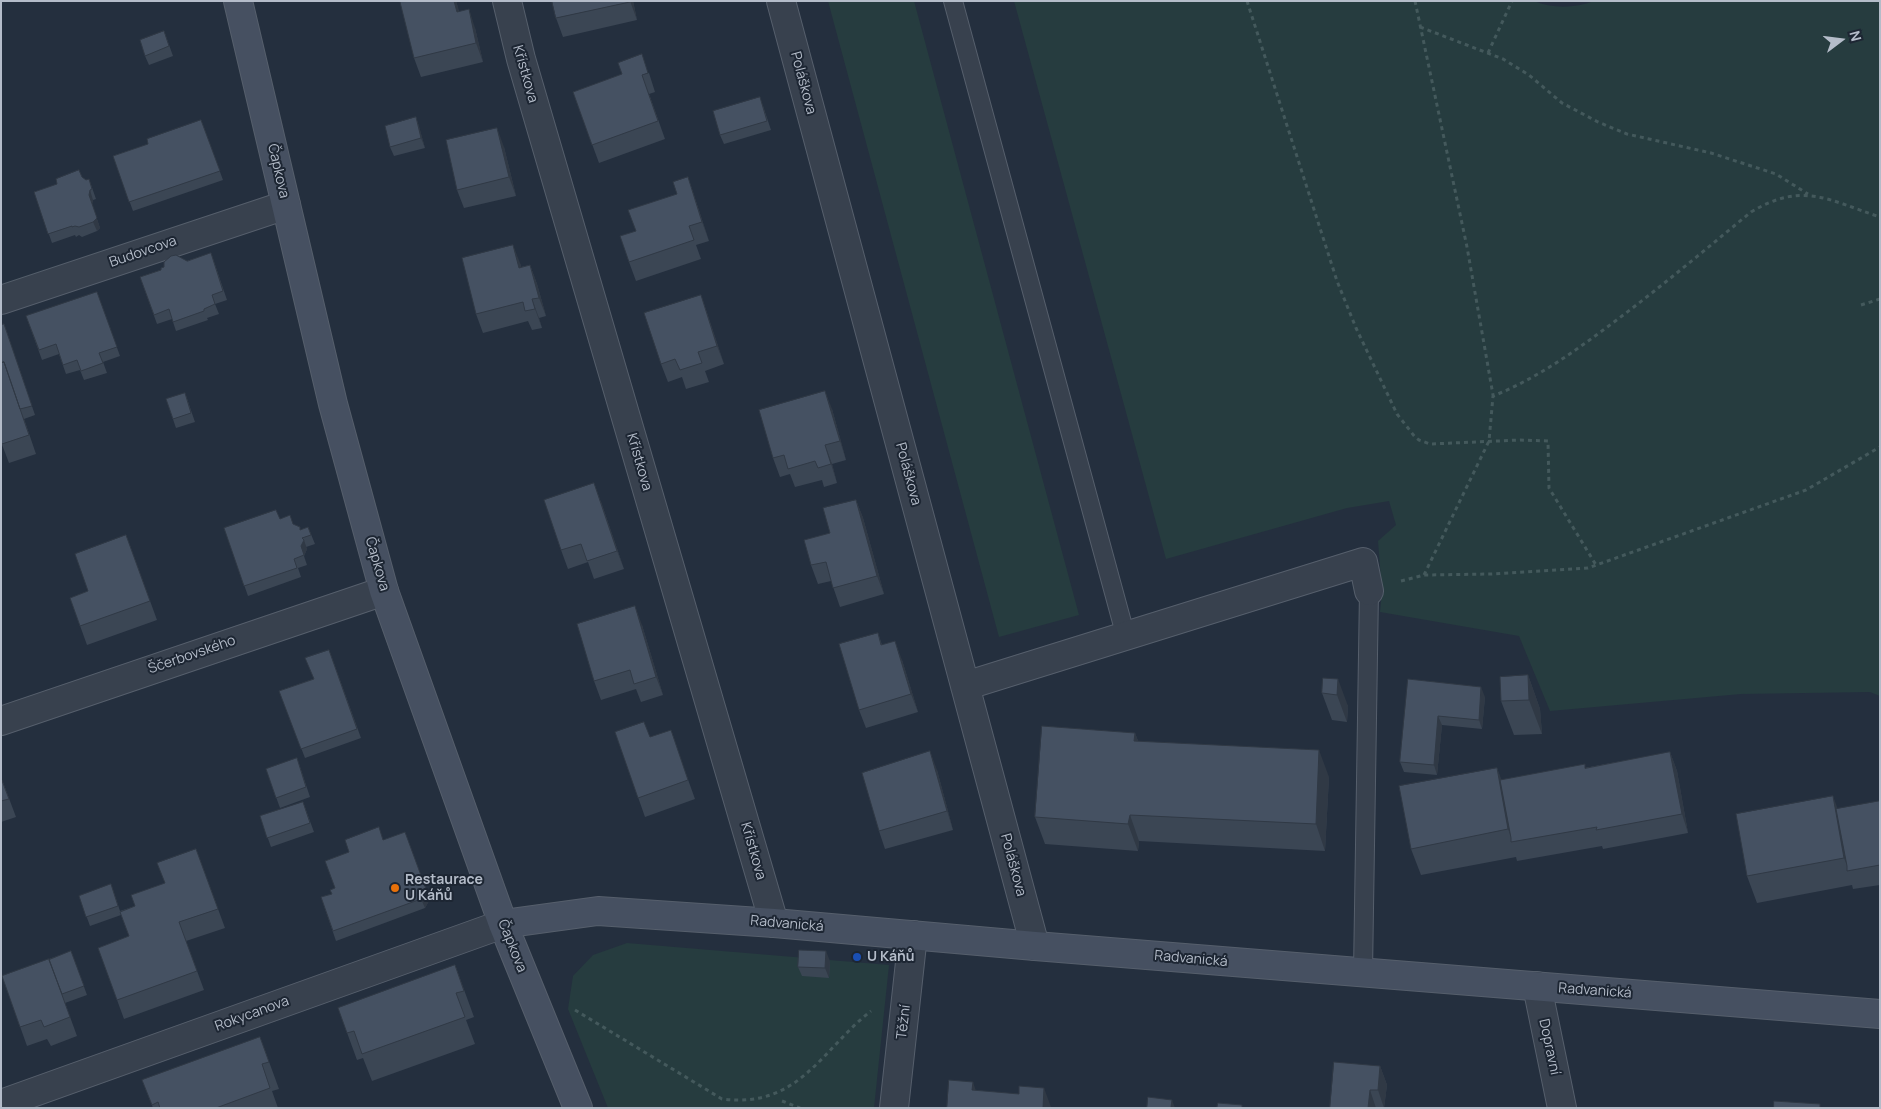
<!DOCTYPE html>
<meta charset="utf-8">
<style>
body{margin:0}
#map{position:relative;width:1881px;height:1109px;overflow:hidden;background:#242f3e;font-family:Manrope,sans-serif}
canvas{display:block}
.frame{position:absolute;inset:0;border:2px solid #b4bcc9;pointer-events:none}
.north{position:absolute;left:1816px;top:15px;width:50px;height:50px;-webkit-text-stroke:4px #1d2633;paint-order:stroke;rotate:75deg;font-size:14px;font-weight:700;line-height:20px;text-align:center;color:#b4bcc9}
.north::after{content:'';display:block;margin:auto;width:18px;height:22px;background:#b4bcc9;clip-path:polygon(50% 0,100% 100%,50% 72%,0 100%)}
</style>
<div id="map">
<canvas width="1881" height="1109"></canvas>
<div class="frame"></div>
<div class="north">N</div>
</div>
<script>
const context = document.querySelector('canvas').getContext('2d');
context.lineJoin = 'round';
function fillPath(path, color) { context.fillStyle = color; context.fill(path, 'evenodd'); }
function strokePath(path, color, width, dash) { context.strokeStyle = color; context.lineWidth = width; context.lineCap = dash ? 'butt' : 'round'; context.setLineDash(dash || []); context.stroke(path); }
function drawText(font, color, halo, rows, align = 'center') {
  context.font = font + ' Manrope,sans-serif'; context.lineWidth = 4; context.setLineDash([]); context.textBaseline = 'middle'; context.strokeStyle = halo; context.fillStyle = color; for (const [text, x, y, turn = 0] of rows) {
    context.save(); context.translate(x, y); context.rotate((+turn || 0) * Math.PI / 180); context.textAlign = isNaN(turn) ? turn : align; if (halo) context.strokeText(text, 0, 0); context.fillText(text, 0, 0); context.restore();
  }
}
fillPath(new Path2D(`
 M828,1H914L1079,615L999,637Z
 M1014,1H1534C1552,9 1576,8 1594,1H1880V696L1870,692L1741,694L1550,711L1519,636L1380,612L1382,592L1378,541L1396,525L1389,501L1347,508L1166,559Z
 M627,943L889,965L874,1108H608L568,1009L573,976L593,955Z`), '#263c3f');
const lane = new Path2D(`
 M953,1L1126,637
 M1363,972L1369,591`);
const street = new Path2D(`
 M507,1L521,59L774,923
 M781,1L1035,946
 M1,300L286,205
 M965,686L1363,562L1369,591
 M1,721L384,591
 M1537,986L1562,1108
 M1,1104L503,924
 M894,1108L913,935`);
const secondary = new Path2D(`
 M238,1L333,404L384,591L503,924L578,1108
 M503,924L598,911L774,923L1035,946L1880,1014`);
strokePath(lane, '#565f6c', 20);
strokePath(street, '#565f6c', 30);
strokePath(secondary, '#565f6c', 30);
strokePath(new Path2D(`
 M1247,1L1337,281L1356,328L1397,414L1415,437L1419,440L1430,444L1520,440L1548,441L1549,488L1596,565
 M1415,1L1467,247L1493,395
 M1420,27L1503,59L1529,75L1562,103L1598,122L1627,134L1711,153L1776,174L1808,194
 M1488,53L1512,1
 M1861,305L1880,299
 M1424,575L1489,441L1493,396C1538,378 1575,351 1614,322C1661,287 1706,249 1751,212C1803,181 1828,200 1880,217
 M1401,581L1424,575L1491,574L1588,568L1806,490L1880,447
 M575,1010L722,1099C799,1109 822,1049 871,1011
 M782,1101L800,1108`), '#44595c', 3, [4, 4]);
strokePath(lane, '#38414e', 18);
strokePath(street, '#38414e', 28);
strokePath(secondary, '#465061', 28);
fillPath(new Path2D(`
 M401,1H456L459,12L475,28L483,62L421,77L414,58Z
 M633,1L637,20L563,37L556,18Z
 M164,31L173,56L149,65L145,56Z
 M649,73L655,92L649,94L665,139L599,163L573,92Z
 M763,106L771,130L724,144L720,135Z
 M416,117L425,148L394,156L390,147Z
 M201,120L223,180L133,211L113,156L148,144Z
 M504,147L516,196L464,208L457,190Z
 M82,177L86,180L89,179L96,199L93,200L92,204L100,228L97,231L82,237L79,235L76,237L75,235L52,243L34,192Z
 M688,177L709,241L696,245L701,259L636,281L629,262L636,231L677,194Z
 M211,253L227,300L215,304L219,314L207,318L208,320L176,331L172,319L157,324L140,277Z
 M520,263L521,267L530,265L537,284L546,316L539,318L542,328L532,330L528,321L483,333L476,314Z
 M97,292L120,356L103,362L107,373L84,380L80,370L66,374L59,354L42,360L26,316Z
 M701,295L724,364L705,371L709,382L686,389L682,377L668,382L661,364Z
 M4,324L35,415L24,419L36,454L9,463L1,442Z
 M185,393L195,422L176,428L166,399Z
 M832,409L846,460L832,464L837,483L824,487L822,480L795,487L790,474L780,477L773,458Z
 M856,500L863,518L884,594L840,607L831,581L818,584L811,565L830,533Z
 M601,502L624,569L594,579L588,562L568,569L561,550Z
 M280,519L293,524L300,530L308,527L315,544L306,547L307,549L304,556L307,565L298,568L301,577L248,596L224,528Z
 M126,535L157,620L87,645L70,598L88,591Z
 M642,625L663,695L641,702L636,689L601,700L594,681Z
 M878,633L882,645L902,660L918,712L866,728L859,710Z
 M329,650L361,738L305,758L279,691L313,679Z
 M1528,675L1540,709L1542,734L1514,735L1501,701Z
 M1323,678L1348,706L1347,722L1332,720L1322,693Z
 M1408,679L1485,697L1482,729L1442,725L1437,775L1404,772L1400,762Z
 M615,732L650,737L677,749L695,799L645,817Z
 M1135,733L1138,741L1329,777L1325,851L1139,841L1138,851L1045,844L1035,817Z
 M1670,752L1677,771L1688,833L1603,849L1602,846L1517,861L1516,857L1421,875L1411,849L1497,768L1501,780L1586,768Z
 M297,758L310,797L280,808L266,769Z
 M937,770L953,830L885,849L879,831Z
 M1,777L16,817L1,822Z
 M1880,801V885L1853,889L1852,885L1757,903L1747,876L1837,809Z
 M303,802L314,832L271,847L260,816Z
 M383,840L430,899L425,908L336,941L321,897L331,894L335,888Z
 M196,849L225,928L186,941L204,990L124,1019L98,948L129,936L121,915L90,926L79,896L111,884L120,911L135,906L165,883Z
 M71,951L87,995L65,1003L77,1036L51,1046L47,1039L27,1046L2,976Z
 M830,961L829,978L802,976L798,967Z
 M455,965L474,1017L466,1020L475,1044L372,1081L363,1058L357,1060L338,1008Z
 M260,1037L279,1089L272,1091L278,1108H153L142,1080Z
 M1380,1066L1387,1085L1384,1108H1330Z`), '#3b4654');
fillPath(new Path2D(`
 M454,1H456L458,7L463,31L457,12Z
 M630,1H633L637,20Z
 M469,9L475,28L483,62L476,43Z
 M416,117L419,126L425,148L421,138Z
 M497,128L504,147L516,196L509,177Z
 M688,177L694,196L709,241L702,222Z
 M90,190L93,200L92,204L100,228L97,231L93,222L89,195Z
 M513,245L520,263L526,287L519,268Z
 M530,265L537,284L546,316L539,298Z
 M701,295L724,364L717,346Z
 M532,299L539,318L542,328L535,309Z
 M825,391L832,409L846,460L840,441Z
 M825,445L832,464L837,483Z
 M594,483L601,502L624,569L617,551Z
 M856,500L863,518L884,594L877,576Z
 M304,540L307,549L304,556L307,565L301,546Z
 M635,606L642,625L663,695L656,677Z
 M895,641L902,660L918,712L911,694Z
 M1528,675L1540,709L1542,734L1529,700Z
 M1338,679L1348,706L1347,722L1337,695Z
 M1481,687L1485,697L1482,729L1479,720Z
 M1438,716L1442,725L1437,775L1434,765Z
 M1135,733L1145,759L1134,741Z
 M1319,750L1329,777L1325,851L1316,824Z
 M930,751L937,770L953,830L947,811Z
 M1670,752L1677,771L1688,833L1682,814Z
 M1497,768L1507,794L1513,842L1508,829Z
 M1833,796L1843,823L1849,870L1844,858Z
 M1130,815L1139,841L1138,851L1128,824Z
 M426,889L430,899L425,908L421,899Z
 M826,951L830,961L829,978L825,968Z
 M1380,1066L1387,1085L1384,1108L1378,1090Z
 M973,1082L979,1100L972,1090Z
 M1044,1088L1051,1107V1108H1043Z
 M1370,1090L1376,1108H1368Z
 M1172,1100L1175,1108H1171Z`), '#303945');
const building = new Path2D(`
 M454,1L457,12L469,9L476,43L414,58L400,2Z
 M552,1H630V2L556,18Z
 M164,31L169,46L145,56L140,40Z
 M642,54L648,73L642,75L658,121L592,145L573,92L622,74L618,63Z
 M760,97L767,121L720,135L713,111Z
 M416,117L421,138L390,147L385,126Z
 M201,120L220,171L129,202L113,156L148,144L147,139Z
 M497,128L509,177L457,190L446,140Z
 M79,170L82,177L86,180L89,179L92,189L90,190L89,195L97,218L93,222L79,227L75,226L72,227V226L48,234L34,192L57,184L56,179Z
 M688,177L702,222L689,226L694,240L629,262L620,236L636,231L628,210L677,194L673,182Z
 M513,245L519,268L530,265L539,298L532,299L535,309L525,311L523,302L476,314L462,258Z
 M211,253L223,291L212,295L215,304L204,309V311L173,322L169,309L154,315L140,277L161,270V268L164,267V262L171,256L176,255L187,261Z
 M97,292L117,347L99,353L103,363L81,371L77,360L63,365L56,344L39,350L26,316Z
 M701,295L717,346L698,352L702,363L680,370L675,359L661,364L644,313Z
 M4,324L32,406L20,409L4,362L1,363V325Z
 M4,362L29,435L2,444L1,442V363Z
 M825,391L840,441L825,445L831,464L818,468L815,461L788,469L784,455L773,458L759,410Z
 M185,393L191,413L173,419L166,399Z
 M594,483L617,551L587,561L581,544L561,550L544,500Z
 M856,500L877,576L833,588L826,562L811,565L804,540L830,533L823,508Z
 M276,510L280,519L290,515L293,524L300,527V530L308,527L311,535L302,538L304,540L301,546L304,555L294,559L297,568L244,586L224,528Z
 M126,535L150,601L80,626L70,598L88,591L75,554Z
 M635,606L656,677L634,684L630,670L594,681L577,624Z
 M878,633L881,645L895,641L911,694L859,710L839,644Z
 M329,650L357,729L301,749L279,691L314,679L305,658Z
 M1528,675L1529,700L1501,701L1500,677Z
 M1323,678L1338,679L1337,695L1322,693Z
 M1408,679L1481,687L1479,720L1438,716L1434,765L1400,762Z
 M644,722L650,737L671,730L688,780L638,798L615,732Z
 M1042,726L1135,733L1134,741L1319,750L1316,824L1130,815L1128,824L1035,817Z
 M930,751L947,811L879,831L862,773Z
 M1670,752L1682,814L1596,830L1597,827L1511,842V838L1500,780L1585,764V768Z
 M297,758L306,787L276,798L266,769Z
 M1497,768L1508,829L1411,849L1399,786Z
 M1,778L9,799L1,801Z
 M1833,796L1844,858L1747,876L1736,814Z
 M1880,801V865L1847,871V866L1836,809Z
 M303,802L310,823L267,838L260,816Z
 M379,827L383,840L405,832L426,889L421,899L333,931L321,897L332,894L330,890L335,888L325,861L349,852L345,840Z
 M196,849L218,909L179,922L197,971L117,1000L98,948L129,936L120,912L135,906L131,895L165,883L157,863Z
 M111,884L118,906L86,917L79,896Z
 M799,950L826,951L825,968L798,967Z
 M71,951L84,986L62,994L49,960Z
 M49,959L70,1017L44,1027L41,1020L20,1027L2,976Z
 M455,965L464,991L456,993L465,1017L362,1054L354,1031L347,1033L338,1008Z
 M260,1037L269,1062L262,1064L270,1088L216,1108H160L158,1102L152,1105L142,1080Z
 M1334,1062L1380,1066L1378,1090H1370L1368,1108H1330Z
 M949,1080L973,1082L972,1090L996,1092L1019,1094V1086L1044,1088L1043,1108H947Z
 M1148,1097L1172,1100L1171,1107L1181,1108H1147Z
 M1774,1101L1820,1104V1108H1774Z
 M1218,1103L1242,1105V1108H1217Z`);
fillPath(building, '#455162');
strokePath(building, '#303945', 1);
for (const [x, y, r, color] of [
 [395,888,5,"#e8710a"],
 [857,957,5,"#1a4fb4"]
]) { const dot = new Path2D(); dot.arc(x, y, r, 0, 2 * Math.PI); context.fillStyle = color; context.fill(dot); strokePath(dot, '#1d2633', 2); }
drawText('14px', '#b4bcc9', '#1d2633', [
 ["Křístkova",525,74,74],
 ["Poláškova",803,83,75],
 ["Čapkova",278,171,77],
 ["Budovcova",143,252,-19],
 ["Křístkova",639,462,74],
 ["Poláškova",908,474,75],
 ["Čapkova",377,564,74],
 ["Ščerbovského",192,655,-19],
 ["Křístkova",753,851,74],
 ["Poláškova",1013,865,75],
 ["Radvanická",787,924,5],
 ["Čapkova",512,946,68],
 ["Radvanická",1191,959,5],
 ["Radvanická",1595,991,4],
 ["Rokycanova",252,1014,-20],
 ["Těžní",904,1022,-83],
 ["Dopravní",1549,1047,78]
]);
drawText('bold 14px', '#b4bcc9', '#1d2633', [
 ["Restaurace",405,880],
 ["U Káňů",405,896],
 ["U Káňů",867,957]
], 'left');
</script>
